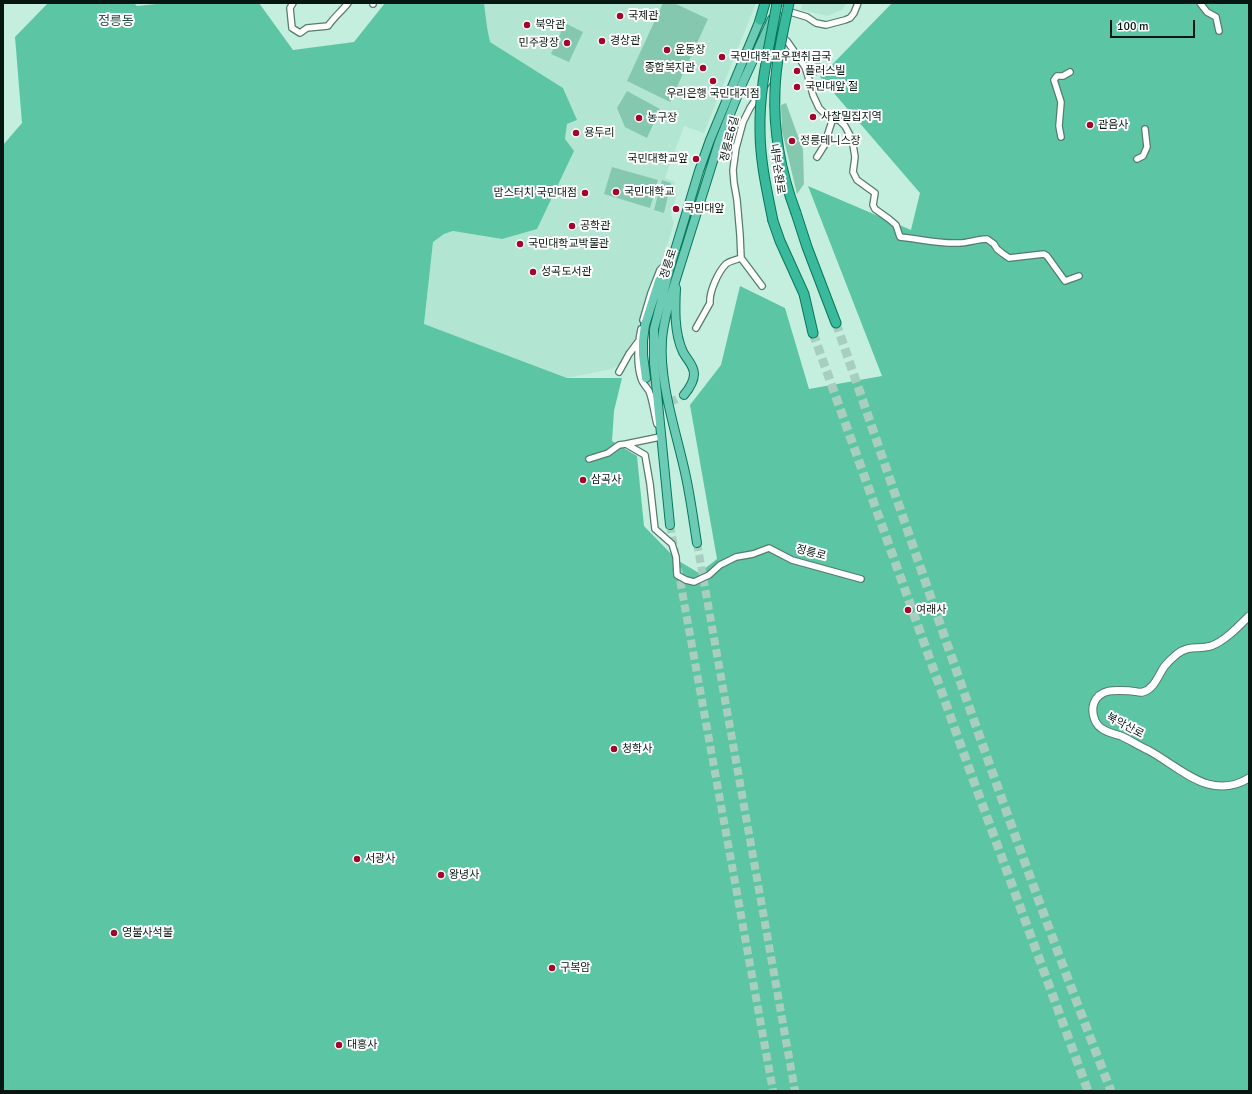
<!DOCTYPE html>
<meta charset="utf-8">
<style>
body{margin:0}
#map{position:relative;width:1252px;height:1094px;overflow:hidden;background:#c4efde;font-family:Signika,sans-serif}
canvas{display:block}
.frame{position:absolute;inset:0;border:4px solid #061610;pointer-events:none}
.scale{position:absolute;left:1110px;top:20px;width:85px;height:18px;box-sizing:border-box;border:2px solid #061610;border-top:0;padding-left:5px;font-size:12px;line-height:14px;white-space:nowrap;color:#061610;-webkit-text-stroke:3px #fff;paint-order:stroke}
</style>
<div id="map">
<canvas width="1252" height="1094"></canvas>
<div class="frame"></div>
<div class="scale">100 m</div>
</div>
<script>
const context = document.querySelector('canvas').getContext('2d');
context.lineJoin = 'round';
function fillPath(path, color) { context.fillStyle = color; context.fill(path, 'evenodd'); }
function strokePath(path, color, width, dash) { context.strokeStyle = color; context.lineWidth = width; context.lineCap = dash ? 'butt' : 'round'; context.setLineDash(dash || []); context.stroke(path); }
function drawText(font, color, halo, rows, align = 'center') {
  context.font = font + ' Signika,"Noto Sans KR",sans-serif'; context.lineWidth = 4; context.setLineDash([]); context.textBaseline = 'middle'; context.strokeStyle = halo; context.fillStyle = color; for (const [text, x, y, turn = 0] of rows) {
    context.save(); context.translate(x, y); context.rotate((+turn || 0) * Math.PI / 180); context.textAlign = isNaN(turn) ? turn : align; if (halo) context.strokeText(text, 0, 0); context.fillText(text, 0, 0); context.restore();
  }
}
fillPath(new Path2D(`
 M484,3H756L704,133L684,126L665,178L675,182V190L677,194L671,215L674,223L638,338L628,347L621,364L612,369L567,378L424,324L433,242L444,234L453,231L502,239L565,140L567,124L576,121L563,88L490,42L487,27Z
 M802,3H847L842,10L828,16L801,10Z`), '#b2e6d2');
fillPath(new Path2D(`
 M663,3H674L708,19L670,102L627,81Z
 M565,23L583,32L569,62L551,54Z
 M818,59L825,69L816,76L810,66Z
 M627,91L660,109L647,138L625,127L617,108Z
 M786,103L803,150L804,184L797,194L782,131L781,105Z
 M612,167L658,180L650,208L604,194Z
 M662,180L671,183L664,213L654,210Z`), '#84c8af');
fillPath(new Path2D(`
 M48,3H134L137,6L166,3H259L293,50L354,42L385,3H484L487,27L490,42L563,88L577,120L567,124L565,139L574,151L537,229L502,239L453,231L444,234L433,242L424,324L567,378H622L614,411L612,441L637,456L644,526L677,560L699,573L717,559L690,405L721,365L740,286L785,308L809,389L882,376L808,186L911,230L920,193L820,77L892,3H1249V1091H698V1090L696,1091H3V145L22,123L15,37Z`), '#5cc5a3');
strokePath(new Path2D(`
 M646,378C654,398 661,410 684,395
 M670,525L675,552
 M697,543L795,1091
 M678,569L773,1091`), '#a8cebf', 8, [8, 4]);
strokePath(new Path2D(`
 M836,323C925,580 1012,838 1111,1091
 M813,333L970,771L1088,1091`), '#a8cebf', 9, [9, 4.5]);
const minor = new Path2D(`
 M293,3L290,8L292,28L300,33L307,28L328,26C334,17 342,11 348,3
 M373,3V4
 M1200,3L1207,12L1216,17L1219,31
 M777,11V8L807,17L816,23L826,25L845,20L850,18L854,13L858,3
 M776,32L787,41L805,67L808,76L813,95L819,108L826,115L840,121L845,126L852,139L855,157L853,172L857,180L875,193L873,205L875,209L889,219L896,225L900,237C920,239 939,244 959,243C968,243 977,239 987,239L994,244L997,249L1002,253L1009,258L1044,254L1047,256L1065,281L1079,276
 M1061,137L1059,126L1061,102L1054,80L1057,76H1063L1070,72
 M817,157L824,146L833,118
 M1137,159L1143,156L1147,147L1145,129
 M762,286L741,258L740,235L737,200L734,183L733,170L736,148L743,122L750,108L767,82L775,39
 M643,320L651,293L660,270L673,257
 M696,328L710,303C709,292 718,272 726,264C729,261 736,260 741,258
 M641,329C638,344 636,362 641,378C642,383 646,386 649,391C653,401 654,413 657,424
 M619,372L629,354L638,342
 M660,437L626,444L645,455L650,484L655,529L672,544L676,557L677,575L686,580L694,582L709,575L720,565L736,557L753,554L769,548L792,560L861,579
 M589,459L608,453L619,445L626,444`);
const tertiary = new Path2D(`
 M1249,616C1239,626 1225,641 1211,646C1198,650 1190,644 1177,654C1172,658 1168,662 1164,667C1158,676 1154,689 1143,692C1139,693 1135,691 1131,691C1117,690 1100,688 1094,703C1091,711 1094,723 1101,728C1106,732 1114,734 1121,736C1130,740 1139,746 1148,750C1180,767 1210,802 1249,778`);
const primary = new Path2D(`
 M676,288C675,308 674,333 683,352C687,360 694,365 694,374C694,382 689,389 684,395
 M646,378L643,355V341L645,325L659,281L668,269
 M670,525L654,363V329L670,267L699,171L710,140L762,15
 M697,543C693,518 690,493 684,468C675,428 659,381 662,340C663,325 667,310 671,295L719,142L743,82L772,19`);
const trunk = new Path2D(`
 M760,20L765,3
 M796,213L807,247L836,323
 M773,221L780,241L804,294L813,333`);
strokePath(minor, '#557c6d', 8);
strokePath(tertiary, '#557c6d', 9);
strokePath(primary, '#08765b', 10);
strokePath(trunk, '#08765b', 11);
strokePath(minor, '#fff', 5.5);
strokePath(tertiary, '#fff', 7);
strokePath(primary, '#6bcbb5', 8);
strokePath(trunk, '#3aba9c', 9);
const trunkBridge = new Path2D(`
 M789,3C783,32 776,61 775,90C773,134 781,173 796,213
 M773,221C767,191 760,161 760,130C759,87 770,45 777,3`);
strokePath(trunkBridge, '#08765b', 11, []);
strokePath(trunkBridge, '#3aba9c', 9);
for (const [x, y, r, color] of [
 [620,16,4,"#a3062a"],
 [527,25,4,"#a3062a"],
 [602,41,4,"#a3062a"],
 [567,43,4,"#a3062a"],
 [667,50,4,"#a3062a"],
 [722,57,4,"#a3062a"],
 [703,68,4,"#a3062a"],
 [797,71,4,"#a3062a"],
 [713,81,4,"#a3062a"],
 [797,87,4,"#a3062a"],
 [813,117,4,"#a3062a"],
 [639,118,4,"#a3062a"],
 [1090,125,4,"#a3062a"],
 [576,133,4,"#a3062a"],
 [792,141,4,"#a3062a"],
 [696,159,4,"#a3062a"],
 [616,192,4,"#a3062a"],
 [585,193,4,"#a3062a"],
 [676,209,4,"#a3062a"],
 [572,226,4,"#a3062a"],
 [520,244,4,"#a3062a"],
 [533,272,4,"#a3062a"],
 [583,480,4,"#a3062a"],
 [908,610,4,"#a3062a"],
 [614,749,4,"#a3062a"],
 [357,859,4,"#a3062a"],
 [441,875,4,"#a3062a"],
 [114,933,4,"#a3062a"],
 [552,968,4,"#a3062a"],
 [339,1045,4,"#a3062a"]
]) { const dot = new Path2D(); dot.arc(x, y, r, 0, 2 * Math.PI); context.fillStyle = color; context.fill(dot); strokePath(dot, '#fff', 1.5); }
drawText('11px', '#061610', '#fff', [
 ["국제관",628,16],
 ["북악관",535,25],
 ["경상관",610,41],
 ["민주광장",559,43,"right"],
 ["운동장",675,50],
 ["국민대학교우편취급국",730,57],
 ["종합복지관",695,68,"right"],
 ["플러스빌",805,71],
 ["국민대앞 절",805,87],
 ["우리은행 국민대지점",713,94,"center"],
 ["사찰밀집지역",821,117],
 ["농구장",647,118],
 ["관음사",1098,125],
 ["용두리",584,133],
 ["정릉테니스장",800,141],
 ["국민대학교앞",688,159,"right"],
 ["국민대학교",624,192],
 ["맘스터치 국민대점",577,193,"right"],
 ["국민대앞",684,209],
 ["공학관",580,226],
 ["국민대학교박물관",528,244],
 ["성곡도서관",541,272],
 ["삼곡사",591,480],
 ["여래사",916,610],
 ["청학사",622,749],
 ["서광사",365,859],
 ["왕녕사",449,875],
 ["영불사석불",122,933],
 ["구복암",560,968],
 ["대흥사",347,1045]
], 'left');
drawText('11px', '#061610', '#fff', [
 ["정릉로6길",730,139,-76],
 ["내부순환로",777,169,82],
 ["정릉로",669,264,-72],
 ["정릉로",811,553,15],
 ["북악산로",1125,726,28]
]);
drawText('13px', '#2d5346', '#fff', [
 ["정릉동",116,22]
]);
</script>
